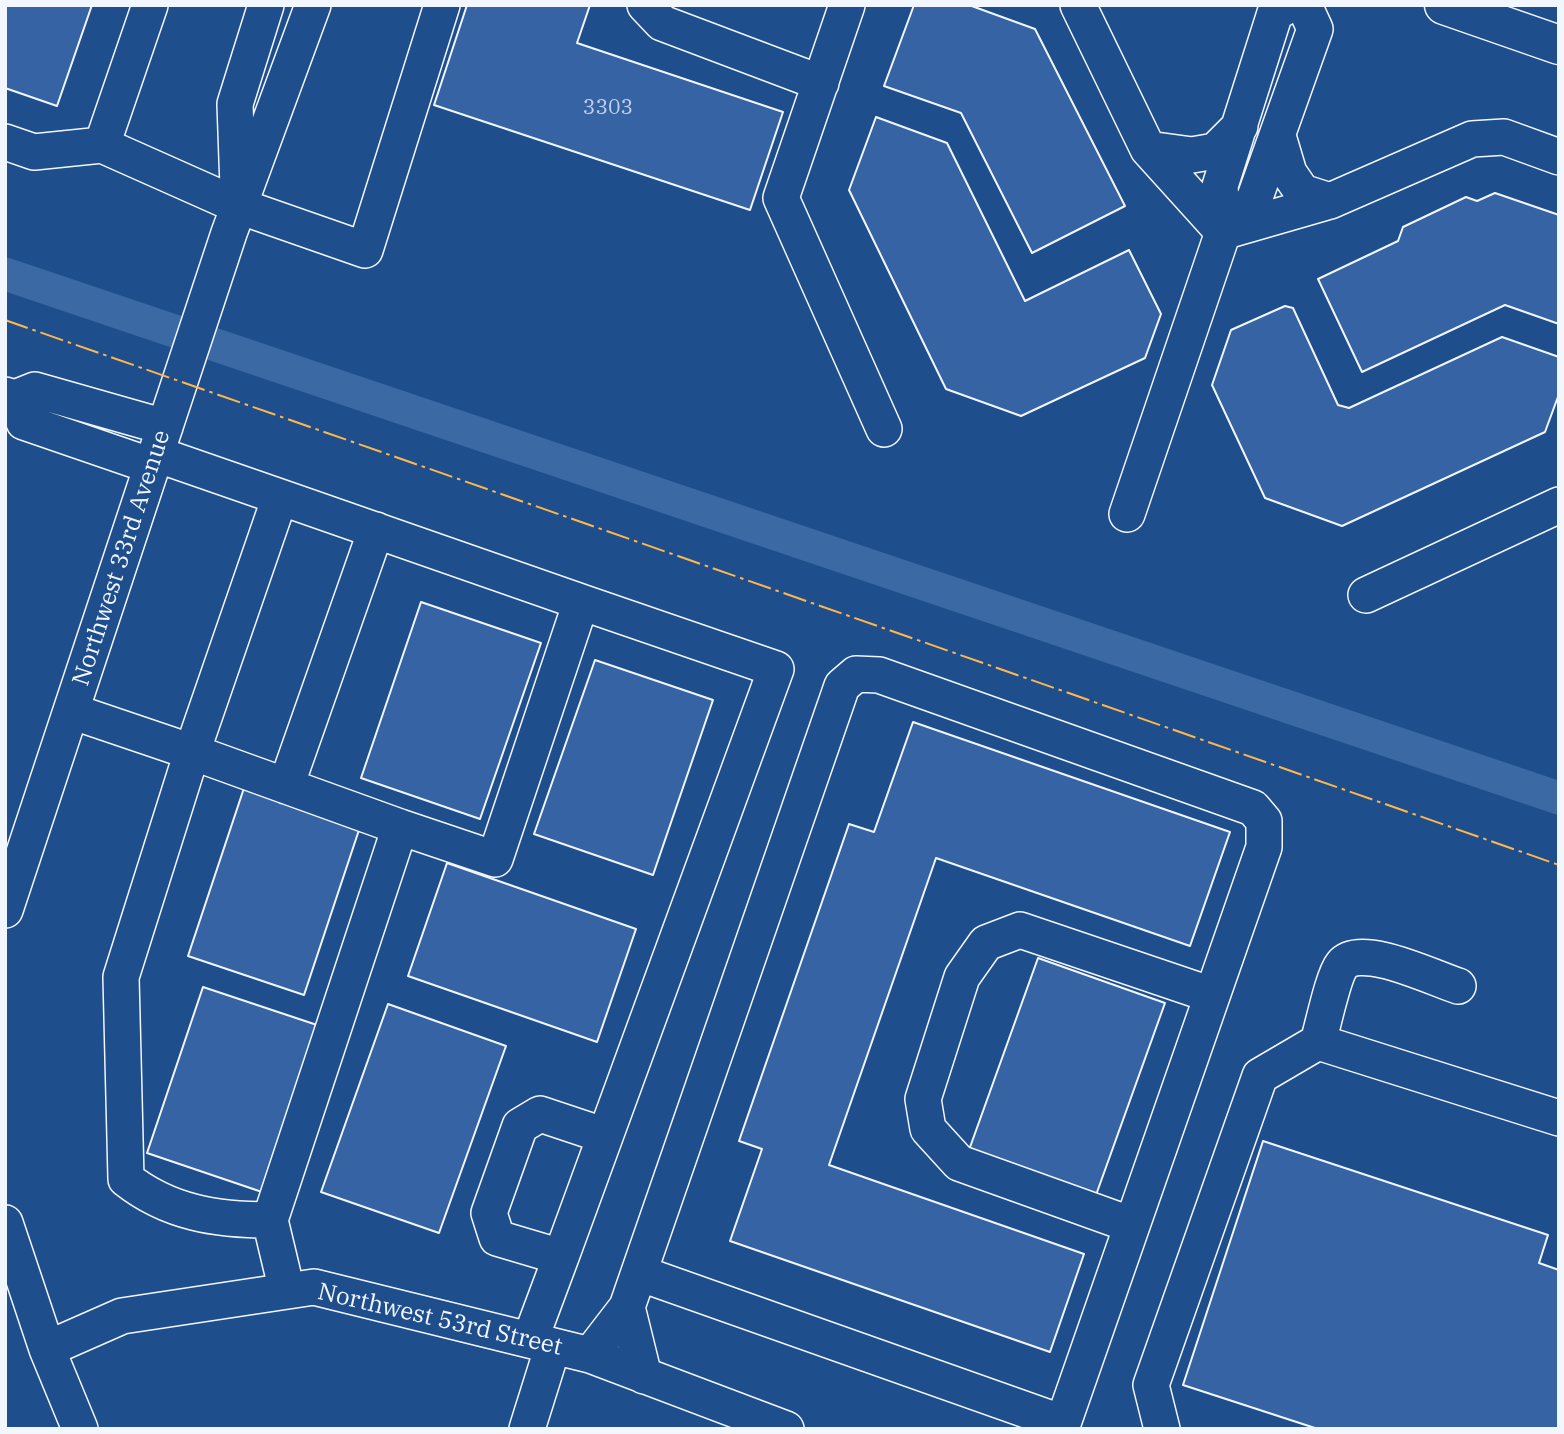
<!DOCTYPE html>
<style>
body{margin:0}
#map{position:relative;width:1564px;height:1434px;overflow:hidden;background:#1f4e8c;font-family:"IBM Plex Serif",serif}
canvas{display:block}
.frame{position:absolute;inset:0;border:7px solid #f2f6ff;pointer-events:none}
</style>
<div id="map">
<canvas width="1564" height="1434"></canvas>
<div class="frame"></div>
</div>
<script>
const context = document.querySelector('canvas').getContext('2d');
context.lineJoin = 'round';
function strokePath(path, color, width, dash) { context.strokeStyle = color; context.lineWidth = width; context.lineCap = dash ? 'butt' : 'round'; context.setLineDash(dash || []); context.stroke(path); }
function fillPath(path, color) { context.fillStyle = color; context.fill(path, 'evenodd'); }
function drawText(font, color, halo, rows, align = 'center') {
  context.font = font + ' "IBM Plex Serif",serif'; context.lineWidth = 5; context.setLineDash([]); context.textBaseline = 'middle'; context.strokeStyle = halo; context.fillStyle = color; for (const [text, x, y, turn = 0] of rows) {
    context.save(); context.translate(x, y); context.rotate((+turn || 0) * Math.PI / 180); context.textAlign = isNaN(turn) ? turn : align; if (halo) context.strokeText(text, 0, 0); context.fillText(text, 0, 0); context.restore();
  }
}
strokePath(new Path2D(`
 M5,274L1559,798`), '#3b69a3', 33);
const building = new Path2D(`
 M5,5H92L57,106L5,88Z
 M467,5H590L577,43L783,112L750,210L434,105Z
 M914,5H969L1035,29L1125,206L1032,253L961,113L884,86Z
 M876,117L947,143L1025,301L1129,250L1161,314L1145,358L1021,416L946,389L849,190Z
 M1495,193L1559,215V324L1505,305L1362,372L1318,279L1398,241L1403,227L1466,197L1477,201Z
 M1285,306L1293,308L1338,405L1349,408L1502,337L1559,357V394L1545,432L1342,526L1265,498L1212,385L1231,330Z
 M421,602L541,643L480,819L361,778Z
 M595,660L713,700L653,875L534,834Z
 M913,722L1230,832L1190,946L936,858L829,1165L1084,1254L1050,1352L730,1241L762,1149L739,1141L849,824L874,832Z
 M244,788L360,827L304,995L188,956Z
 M447,863L636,929L597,1042L408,976Z
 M1038,958L1165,1003L1096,1195L969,1150Z
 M203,987L317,1025L262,1192L147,1153Z
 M388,1004L506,1046L439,1233L321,1192Z
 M1263,1141L1548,1235L1539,1263L1559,1270V1429H1318L1183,1385Z`);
fillPath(building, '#3563a3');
strokePath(building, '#f2f6ff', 2);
const minor = new Path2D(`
 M150,5L102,145L239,206L365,250L442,5
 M645,5L662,23L821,83
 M847,5L781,198L884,429
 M1078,5L1148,149L1223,232
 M1278,136L1289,173L1302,192L1330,201L1472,139L1504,137L1559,157
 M5,142L34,152L102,145
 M1148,149L1192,155L1215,151L1240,126
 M238,188L235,104L266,5
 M1226,231L1330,201
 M1223,232L1254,200L1315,29L1304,5
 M5,395L15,398L35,390L165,427
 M15,398L24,422L152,466
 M156,454L280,497
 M1127,514L1223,232L1220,186L1275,13L1289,5
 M1366,595L1559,505
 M71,711L192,752L280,497L581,602
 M286,786L376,530
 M5,910L229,233L313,5
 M1318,1042C1323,1026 1333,976 1342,965C1360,942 1433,978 1458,986
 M270,1220C217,1220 169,1213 126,1179L121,977L192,752L400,827
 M5,1223L47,1349L80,1429
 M1132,1225L959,1163L928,1129L923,1099L962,977L986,943L1020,930L1212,995
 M639,1273L1063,1423
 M287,1291L270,1220L400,827L495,859L581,602L776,669L561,1257L497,1238L489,1213L520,1126L540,1114L603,1135
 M627,1307L644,1376
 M530,1340L561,1257
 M47,1349L122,1316L314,1287L590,1355L786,1429
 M590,1355L627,1307L842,686L856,674L879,675L1253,808L1264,821V847L1061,1429
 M527,1429L553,1346
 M1162,1429L1151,1385L1260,1076L1318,1042L1559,1118`);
const highway = new Path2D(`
 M1444,5L1559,45`);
strokePath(minor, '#f2f6ff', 38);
strokePath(highway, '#f2f6ff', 41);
strokePath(minor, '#1f4e8c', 35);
strokePath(highway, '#1f4e8c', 38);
strokePath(new Path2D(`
 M5,320L1559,865`), '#ffb74d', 2, [24, 5, 3.5, 5]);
drawText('21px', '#c3d1e8', null, [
 ["3303",608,108]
]);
drawText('24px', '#f2f6ff', '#1f4e8c', [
 ["Northwest 33rd Avenue",122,558,-72],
 ["Northwest 53rd Street",440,1320,13]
]);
</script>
